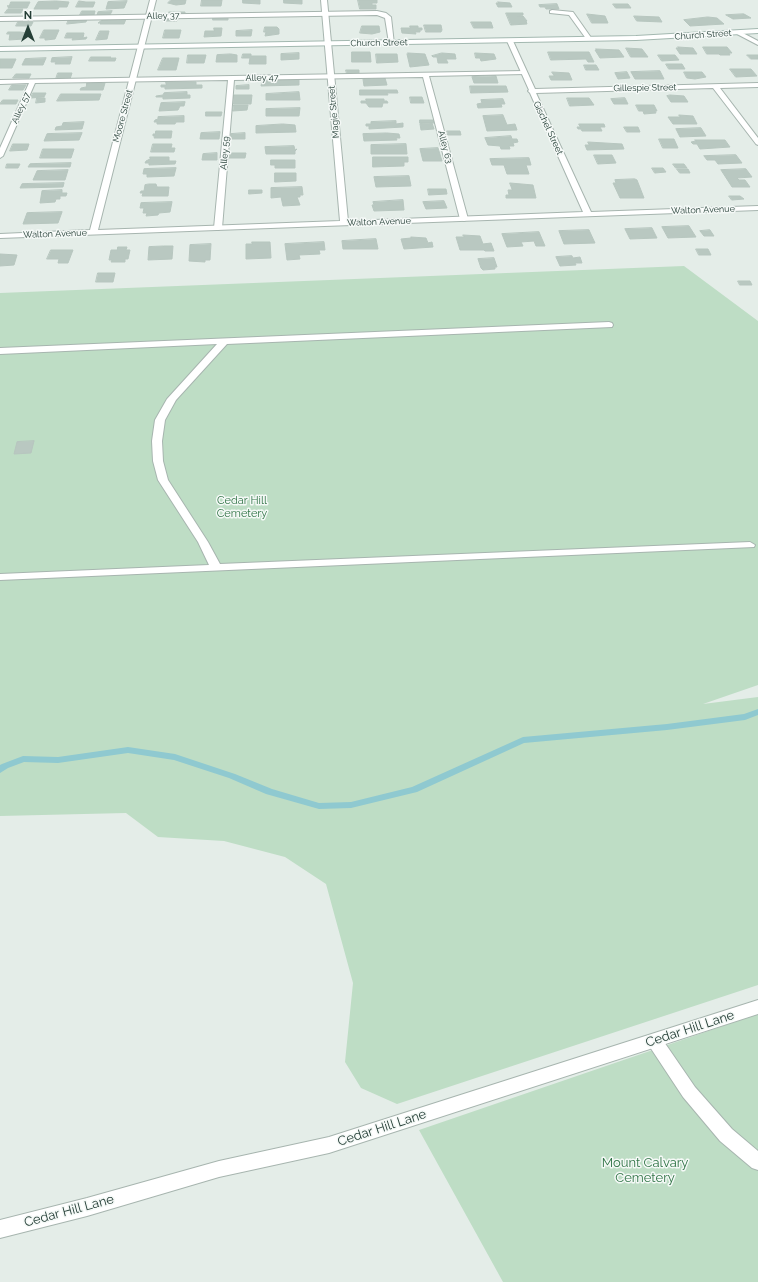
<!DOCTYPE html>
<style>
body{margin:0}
#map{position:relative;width:758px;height:1282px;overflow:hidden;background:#e4ede8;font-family:Raleway,sans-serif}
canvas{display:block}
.north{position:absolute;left:8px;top:8px;width:40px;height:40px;-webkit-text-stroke:3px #f5f9f7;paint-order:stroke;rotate:0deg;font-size:11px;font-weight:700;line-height:16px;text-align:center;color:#243e36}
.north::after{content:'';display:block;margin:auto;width:14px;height:18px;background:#243e36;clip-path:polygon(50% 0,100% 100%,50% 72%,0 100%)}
</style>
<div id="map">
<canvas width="758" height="1282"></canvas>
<div class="north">N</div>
</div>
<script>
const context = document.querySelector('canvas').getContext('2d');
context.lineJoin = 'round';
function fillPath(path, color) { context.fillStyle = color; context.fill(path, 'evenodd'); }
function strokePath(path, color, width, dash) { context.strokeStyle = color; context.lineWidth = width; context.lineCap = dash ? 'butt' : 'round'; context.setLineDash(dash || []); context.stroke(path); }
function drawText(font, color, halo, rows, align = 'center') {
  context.font = font + ' Raleway,sans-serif'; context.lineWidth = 3; context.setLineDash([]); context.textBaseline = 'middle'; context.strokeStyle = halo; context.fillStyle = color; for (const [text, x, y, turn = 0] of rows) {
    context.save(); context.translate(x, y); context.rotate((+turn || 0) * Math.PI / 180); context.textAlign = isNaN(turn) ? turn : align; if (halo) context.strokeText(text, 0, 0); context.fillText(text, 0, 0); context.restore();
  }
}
fillPath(new Path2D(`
 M684,266L758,321V685L703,704L758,697V985L397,1104L361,1088L345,1062L353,983L326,884L285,857L224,841L158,837L126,813L0,816V293Z
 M758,1014V1282H503L419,1130Z`), '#beddc5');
fillPath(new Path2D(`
 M758,709V715L745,720L667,730L524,743L417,792L351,808L319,809L266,794L229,778L174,760L128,753L58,763L24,762L8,768L0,773V765L2,764L23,756L58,757L128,747L175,754L235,774L272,789L319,803L351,802L412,787L523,737L667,724L744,714Z`), '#8fc9d0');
const building = new Path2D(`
 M171,0H186L185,4L176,5L168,3Z
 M202,0H222L221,6H201Z
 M243,0H260V4L243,3Z
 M284,0H302V4L284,3Z
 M358,0H377V3H372V5H376V9H360Z
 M56,1L69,2L67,7H59L58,9H34L38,2Z
 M79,1L86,2H95L93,7H76Z
 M127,1L124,8L106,9L108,2Z
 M11,2H30L27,8H8L9,6H7H9Z
 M498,2L510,3L512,7H498L496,3H499Z
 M557,4L559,9H546L545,7H540L539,5Z
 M613,4H628L631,8H616Z
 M8,9H23L21,13H5Z
 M82,11H95L94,15H80Z
 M112,11L110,15H97L98,12Z
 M169,12H185V14L168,15Z
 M506,13H523V15L517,16H523L527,21H526L527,24L511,25Z
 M587,14L605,16L608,23H592Z
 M744,14L751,18L733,19L726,15Z
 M634,16L659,17L662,22L637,21Z
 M163,17H178L177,21H163Z
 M213,17H228V20H213Z
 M708,17L717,18L724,24L690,26L684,20Z
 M69,19H87L86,22L67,24Z
 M126,19L124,24H100L101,23H98L102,20Z
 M18,22H33L31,26H16Z
 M471,22H491L493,28H474Z
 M424,25H441L442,30L441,32H426Z
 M362,26H379L380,32L372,34L360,33Z
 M410,26H418V28H422V30H420V32H415L416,34L402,33L401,28H410Z
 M265,27H277L279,29V34L265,36L266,32H264Z
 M214,28H222L221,36L204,37L205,31H214Z
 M44,30H59L55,39L46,40H45V38H40Z
 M165,30H181L179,38H163Z
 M252,30L251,36H236V31Z
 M100,31H109L107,39L96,40Z
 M8,32H20L27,33L24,39L9,40L10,34H7Z
 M67,33H84L83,38L87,37L86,39L72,40L73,38H65Z
 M678,47L693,48L697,54H680L676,48H679Z
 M703,47H727L732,53H729L730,55H720L719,54H707Z
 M626,48L642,49L648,57H631Z
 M596,49L619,50L624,57L600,58L595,50H597Z
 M352,52H370L371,62H352Z
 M548,52H589L594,62H588L586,59L551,60Z
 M299,53V59L281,60V54Z
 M408,53L425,54L429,65L410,67L407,54Z
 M442,53L455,54L456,59H446L448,63H438L437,57H433L432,56Z
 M475,53L494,54L496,59L481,61L480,58H476Z
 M231,54L237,55V62H216L217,55Z
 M243,54H251V56H266V64H249L250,58H242Z
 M376,54H397L398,62L377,63Z
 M188,55H206L204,63H187Z
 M658,55H675L679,60L662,61Z
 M747,55H758V59H751Z
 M72,57L70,64H55L56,62H51L52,58Z
 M91,57H111L110,58H116L115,61H89Z
 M46,58L43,65H22L25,59Z
 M163,58H179L176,70H158Z
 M0,59H16L12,68H0Z
 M666,64H682L685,69H669Z
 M584,65H596L599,70H586Z
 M730,69H751L757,76L736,77Z
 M346,70H359V74H347Z
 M660,71L664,79H635L631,72Z
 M552,72L569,73L572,80H551L549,76H554Z
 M627,72L630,78L618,79L615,73Z
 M684,72H702L706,77L695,79L687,78Z
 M58,73H72L70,79H56Z
 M16,74H31L29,78H13Z
 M496,76L498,83H474L472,77Z
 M299,78V85L261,86L262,81L267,80V79Z
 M385,78L387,85L364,86L363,79Z
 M166,82H196V85H202V88L165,89V87H161V85H166Z
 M87,83H105L103,90H80L81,88L86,87Z
 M12,85H26L23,90H9Z
 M249,85V89H236V86Z
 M470,86H506L508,92L471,93Z
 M360,90H397L398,93H387L388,95H360Z
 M187,92V95H190V98L163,99V97H156V96L163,95L164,93Z
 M299,92L300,100H266V94Z
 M33,93H46L44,97L31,98Z
 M61,94H101L99,100L57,101Z
 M234,95H252L251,104H233Z
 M670,95L684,96L688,102H671L667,96Z
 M410,97H422L424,103H411Z
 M37,98H45V102L36,103Z
 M567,98H589L594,105L570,106Z
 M625,98L628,104H614L611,99Z
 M366,99H384V101H387L388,103H383L382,107H369L366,103H361V101H366Z
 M503,99L505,104H501L502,107L478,108L477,104L482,103L481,100Z
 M3,100H18L16,104H0Z
 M185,102L184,106H180L178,110L159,111L161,103Z
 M234,105H248L247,110L233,111Z
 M636,105H654L657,111H655L656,113L644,114L643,111H639Z
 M300,108L299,116H266V109Z
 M206,112H222L221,116H206Z
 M503,115L507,125L515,124L517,130L487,131L483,116Z
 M679,115L693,116L697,124H673L668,117H680Z
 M184,116V122H176L175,124H157V122H154L155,120L158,119V117Z
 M420,120H433L434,123H420Z
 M396,121V124L403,123V127L369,129V126H366V124H371V122Z
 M84,122L82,129L55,130L56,127L62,126L63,123Z
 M432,123L434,129L421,130L420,124Z
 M283,124L295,125L296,132L256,133V126Z
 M579,124H604L605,127H600L602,131H582L581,129H578L577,127H580Z
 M624,127H638L640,132H627Z
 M701,128L706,136L680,137L676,129Z
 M156,131H172L171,138H154L155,136H153V134H155Z
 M447,131H460L461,135H448Z
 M220,132L219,139H200L201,133Z
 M82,133L79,140L44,141L47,134Z
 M245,133V139H231V134Z
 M387,133L399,134L400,138H396L397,140L364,141L363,134Z
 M511,136L512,139H517L518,142L513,143L514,146H509L510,149H501L500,146L488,145L485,138Z
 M659,139H674L678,148H663Z
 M695,140H725L730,147L700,149L697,144H693L691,142L696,141Z
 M588,142L622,144L624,149L587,150L585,145H589Z
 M13,144H29L27,150L10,151Z
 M153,144H172L171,148H175L174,152H151Z
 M406,144L407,154H371V145Z
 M294,146L295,150L297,149L295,151V154H266L265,147Z
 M438,148L442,161H423L420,149Z
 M43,149H74L71,158H40Z
 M217,153V160H202L203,154Z
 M230,153H246L245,158H229Z
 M594,155H612L616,163L598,164Z
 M736,155L742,163L718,164L715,160H707L704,156Z
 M150,157H169V161H176L175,164L149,165V163H145L146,161L150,159Z
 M373,157H408V162H404V166L373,167Z
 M529,158L531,165H526L529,174H507L504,165H492L490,159Z
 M271,160H295V168H275V165H271Z
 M71,163L70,167H28L30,164Z
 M7,164H20L18,168H6Z
 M673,164H684L687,168H676Z
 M176,168L174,176L147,177V174H143L144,169Z
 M652,168H663L666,172L655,173Z
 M677,169H688L690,173H680Z
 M746,169L752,177L737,178L739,180H745L750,187H732L721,170Z
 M68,170L65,180H33L37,171Z
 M275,173H296V181L275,182Z
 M409,176L411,186L376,187L374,177Z
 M635,179L637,180L644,198H620L613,183H616L615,180Z
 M64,183L63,187L20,188L22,184Z
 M510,183L533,185L536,198H506V195H509L508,190H512Z
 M149,184H156L157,187H169L168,196H142L143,193H140L141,191H144L145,185Z
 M302,187L303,195H300V197H297L300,205L283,206L281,197L271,198V188Z
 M428,189H446L447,194L429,195Z
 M62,190V193H67L66,196H60V199H56L55,202L40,203L42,191Z
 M249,190H262V193L249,194Z
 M729,196H740L744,199L732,200Z
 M403,200L404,210L374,211L372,205H374L373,202Z
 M444,201L447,208L426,209L423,202Z
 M172,202L170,212L159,213L158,215L146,216L147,213H143L144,208H140L141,203Z
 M62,212L58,223L23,224L27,213Z
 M689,226L696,237L668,238L662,227Z
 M652,228L657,238L630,239L625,229Z
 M589,230L595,243L564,244L559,231Z
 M710,230L714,236H704L700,231Z
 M539,232L545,246H536L534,241L521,242L523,246L507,247L502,234Z
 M463,235L480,236L483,244L491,243L494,251H485L484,250H460L456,237H464Z
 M411,237L426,238L428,243L432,242L433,247L404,249L401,239L411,238Z
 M376,239L378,249H343L342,241Z
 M252,242H270L271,258L246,259V244H252Z
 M324,242L325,250H319L320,254L299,255L300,259L287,260L285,244Z
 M211,244L210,260H205V262L189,261L190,245Z
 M164,246H173L172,259L148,260L149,247Z
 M118,247H127L126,250H130L128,259H125V262H111L112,260H109L111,250H117Z
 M696,249H708L711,255H699Z
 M51,250H73L68,263H58L59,259H47Z
 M0,254L17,255L14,265L0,266Z
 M572,256L573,258L580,257L582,263H575L576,265L560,266L556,257Z
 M494,258L497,267H495V269L483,270L481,268L478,259Z
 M98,273H115L113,282H96Z
 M738,281H750L752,285H740Z
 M34,441L31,453L14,454L17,442Z`);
fillPath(building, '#b9c8c1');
strokePath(building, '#b7c6bf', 1);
const service = new Path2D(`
 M552,10L573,12L592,39L591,40H587L569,15L550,13V11Z
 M377,11L386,13L391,17L394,44L389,43L385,18L377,15L0,21V17Z
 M524,71L527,73L526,74L429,76L468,219L464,221L460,219L423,77L234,80L222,228L218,230L214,228L228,80L35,83L3,156L0,158V148L29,83L0,84V80Z
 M609,322L612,323L613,325L612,327L227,344L176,400L165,420L162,441L163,461L168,480L208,542L220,564L750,542L755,545L754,547L0,580V574L209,565L198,542L158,480L153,461L152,441L155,420L167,399L217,344L0,354V348Z
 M654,1034L660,1036L695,1087L732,1129L758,1151V1170L752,1168L720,1141L683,1097L646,1041L648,1036Z`);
const minor = new Path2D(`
 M150,0H156L98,230L340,221L321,0H327L348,221L583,212L530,93L528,91L529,90L507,41L510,39L513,41L535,89L758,83V87L720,88L758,138V145L756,144L713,88L536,93L591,212L758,206V210L0,238V234L90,230Z
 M739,31L758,41V45L737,34L736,33Z
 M758,1000V1014L329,1153L219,1177L87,1216L0,1238V1220L87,1198L219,1161L329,1137Z`);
const secondary = new Path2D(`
 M758,29V33L636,40L0,51V47L636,36Z`);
strokePath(service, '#a7b5af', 2);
strokePath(minor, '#a7b5af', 2);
strokePath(secondary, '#a3b8b0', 2);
fillPath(service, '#fff');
fillPath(minor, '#fff');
fillPath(secondary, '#fff');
drawText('9px', '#243e36', '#f5f9f7', [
 ["Alley 37",163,16,-1],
 ["Church Street",703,35,-4],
 ["Church Street",379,43,-1],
 ["Alley 47",262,78,-1],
 ["Gillespie Street",645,88,-1],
 ["Alley 57",21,108,-66],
 ["Magie Street",334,112,-95],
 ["Moore Street",123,116,-75],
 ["Gischel Street",548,128,65],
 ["Alley 63",445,147,75],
 ["Alley 59",225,153,-85],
 ["Walton Avenue",703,210,-2],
 ["Walton Avenue",379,222,-2],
 ["Walton Avenue",55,234,-2]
]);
drawText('11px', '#307446', '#f5f9f7', [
 ["Cedar Hill",242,501],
 ["Cemetery",242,514]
]);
drawText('13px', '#243e36', '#f5f9f7', [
 ["Cedar Hill Lane",690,1029,-18],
 ["Cedar Hill Lane",382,1128,-18],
 ["Cedar Hill Lane",69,1211,-15]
]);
drawText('13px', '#307446', '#f5f9f7', [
 ["Mount Calvary",645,1163],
 ["Cemetery",645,1178]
]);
</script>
